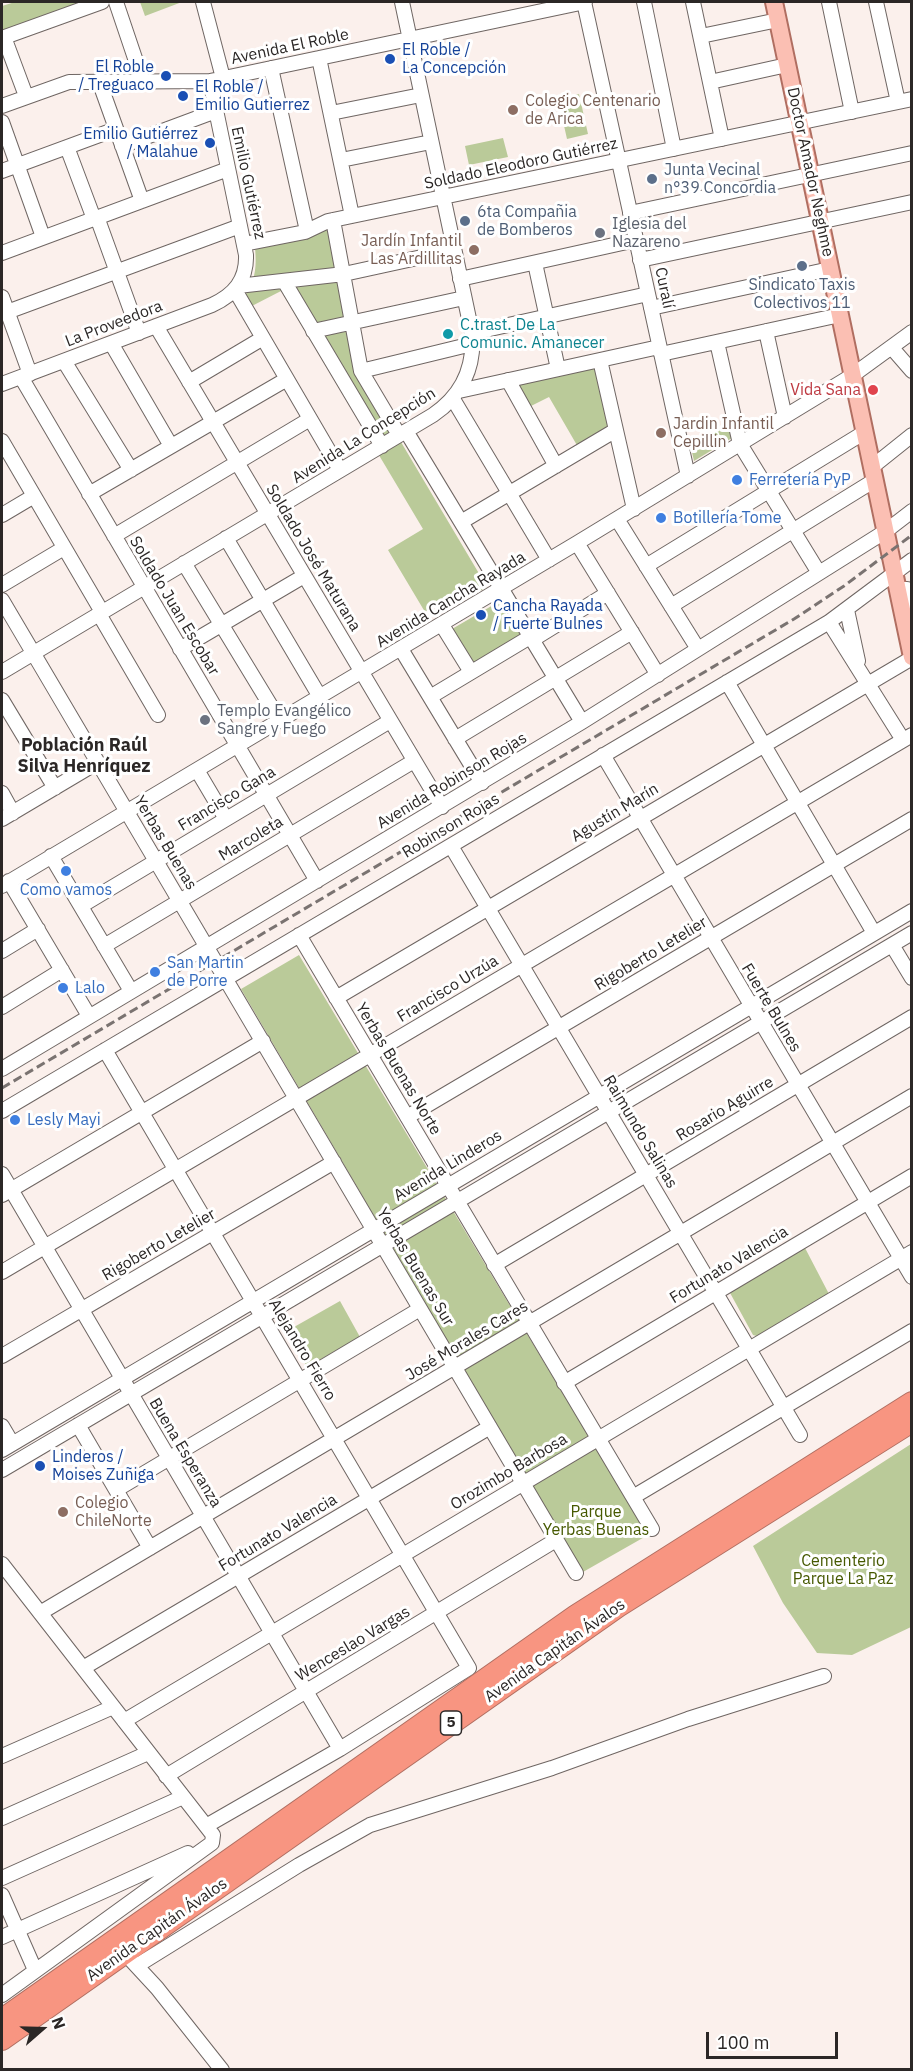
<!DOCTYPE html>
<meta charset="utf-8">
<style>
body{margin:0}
#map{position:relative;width:913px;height:2071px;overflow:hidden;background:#fbf0ec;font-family:"IBM Plex Sans",sans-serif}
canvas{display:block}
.frame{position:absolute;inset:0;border:3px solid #2b2726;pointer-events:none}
.north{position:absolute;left:12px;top:1999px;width:60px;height:60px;-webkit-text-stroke:4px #fff;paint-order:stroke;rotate:70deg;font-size:16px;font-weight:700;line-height:24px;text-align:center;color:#2b2726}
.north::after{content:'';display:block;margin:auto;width:21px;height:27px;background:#2b2726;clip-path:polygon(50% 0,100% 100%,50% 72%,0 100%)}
.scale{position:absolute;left:706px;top:2032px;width:132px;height:27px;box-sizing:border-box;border:3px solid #2b2726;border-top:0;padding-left:8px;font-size:18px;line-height:21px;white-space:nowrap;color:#2b2726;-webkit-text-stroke:4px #fff;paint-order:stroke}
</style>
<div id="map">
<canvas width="913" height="2071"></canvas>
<div class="frame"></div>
<div class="north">N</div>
<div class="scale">100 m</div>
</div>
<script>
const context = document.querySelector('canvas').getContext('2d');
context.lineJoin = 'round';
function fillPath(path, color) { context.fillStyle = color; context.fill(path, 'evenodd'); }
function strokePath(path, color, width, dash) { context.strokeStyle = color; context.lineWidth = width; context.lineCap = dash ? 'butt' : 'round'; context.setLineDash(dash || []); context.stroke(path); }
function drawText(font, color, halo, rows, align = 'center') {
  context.font = font + ' "IBM Plex Sans",sans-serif'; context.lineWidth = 6; context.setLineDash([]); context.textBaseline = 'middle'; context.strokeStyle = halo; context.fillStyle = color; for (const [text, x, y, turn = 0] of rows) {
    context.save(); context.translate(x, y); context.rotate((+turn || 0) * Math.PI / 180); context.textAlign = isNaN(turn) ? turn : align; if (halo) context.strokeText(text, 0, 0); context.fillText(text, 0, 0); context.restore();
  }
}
fillPath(new Path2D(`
 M15,2H92L2,36V6Z
 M140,2H182L145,16Z
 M579,94L588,134L567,139L558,99Z
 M503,138L508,157L469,165L465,146Z
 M327,226L360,373L487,587L466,599L460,591L425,612L388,550L423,529L281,291L248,308L243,299C255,281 257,269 255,248Z
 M598,364L612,424L578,447L549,397L529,407L515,384Z
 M729,428L732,438L694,461L689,439Z
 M500,601L522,638L473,666L452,629Z
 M299,955L648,1535L583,1572L241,989Z
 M804,1246L829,1294L760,1337L753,1335L729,1291Z
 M340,1301L360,1337L307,1367L287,1331Z
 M911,1444V1627L852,1655L817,1653L783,1603L753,1546Z`), '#baca99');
const minor = new Path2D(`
 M116,2L143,82
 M203,2L223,78
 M584,2L688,476
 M644,2L674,149
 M693,2L722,139
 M829,2L852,112
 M876,2L898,102
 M701,36L778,20
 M4,37L26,96
 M2,38L102,2
 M319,58L352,216
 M271,68L307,231
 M99,81L142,201
 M710,82L787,65
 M2,106L69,82L210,81L585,2
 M331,113L421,95
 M2,122L43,237
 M122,146L216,111
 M67,147L94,219
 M341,160L431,142
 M2,171L116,129
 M630,213L912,153
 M97,217L139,333
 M333,220L361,371L399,435
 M244,244L305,232L328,221L912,99
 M2,253L228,169
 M640,260L912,202
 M535,263L558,369
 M460,279L636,240
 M284,281L382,446
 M238,286L344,274L454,250
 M235,290L340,470
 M2,297L30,374
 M651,308L830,269
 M7,312L240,226
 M156,326L442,807
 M313,331L464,298
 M766,331L785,417
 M472,333L648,294
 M717,342L740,444L819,573
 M111,343L171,446
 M892,348L912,371
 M661,354L840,315
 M600,360L634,509
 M64,361L131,470
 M361,371L472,344
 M21,377L317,881
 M508,380L556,466
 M189,382L263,338
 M2,384L212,305C234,295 247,280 246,255L210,81
 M459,391L659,347
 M453,399L549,560
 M406,431L582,722
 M2,441L102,612
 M872,467L912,435
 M89,494L287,379
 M2,515L34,496
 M617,519L698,649
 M461,522L616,430
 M114,536L310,419
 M226,538L320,697
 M577,543L658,675
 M184,563L280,721
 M646,566L865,432
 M2,585L64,548
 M898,589H907L912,609
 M2,600L576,1573
 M671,606L875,480
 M847,610L858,661
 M99,614L158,715
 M829,622L903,740
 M442,625L471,672
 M532,640L608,593
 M180,649L304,576
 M401,649L482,783
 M2,672L433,415C461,396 475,368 472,333L402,2
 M727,682L874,933
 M430,697L530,637
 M2,700L55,788
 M455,739L632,632
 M603,755L912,1277
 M197,770L226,819
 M2,793L13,813
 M2,819L98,762
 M451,846L800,1435
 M51,856L131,991
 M9,881L89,1016
 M2,886L577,543L853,375L912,332
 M81,906L390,721
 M299,935L652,1529
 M892,945L912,978
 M104,946L414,761
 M2,951L38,929
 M336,998L912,658
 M2,1007L62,970
 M105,1050L469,1668L340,1749L206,1826
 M2,1069L582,722L886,531L912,511
 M2,1111L829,622L912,560
 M407,1117L912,819
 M2,1174L340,1749
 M2,1195L263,1041
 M494,1265L912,1017
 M2,1272L912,735
 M2,1356L334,1162
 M564,1383L912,1176
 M78,1425L150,1548
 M2,1426L12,1443
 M2,1450L912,911
 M2,1470L912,933
 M116,1490L420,1309
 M633,1497L912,1331
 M2,1564L206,1826L213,1835L212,1843
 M40,1613L912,1096
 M83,1668L490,1427
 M124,1721L912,1252
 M2,1756L113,1707
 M166,1776L556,1540
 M2,1818L148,1753
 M2,1878L183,1797
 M2,1895L35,1970
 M2,1937L188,1853
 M132,1961L157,1988L222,2070
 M138,1965L299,1865L370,1825L552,1768L688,1719L824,1676
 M2,1995L212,1843`);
const major = new Path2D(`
 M774,2L912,657`);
const highway = new Path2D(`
 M2,2019L576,1615L912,1402
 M2,2040L618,1607L912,1422`);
strokePath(minor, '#6f6663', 16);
strokePath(major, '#b06e61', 20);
strokePath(highway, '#b06e61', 22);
strokePath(minor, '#fff', 14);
strokePath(major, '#fbbfb3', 16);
strokePath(highway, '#f89581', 20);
strokePath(new Path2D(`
 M2,1088L794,619L844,586L912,535`), '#7a7371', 3, [9, 4.5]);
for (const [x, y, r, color] of [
 [390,59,6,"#1a4fb4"],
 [166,76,6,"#1a4fb4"],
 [183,96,6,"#1a4fb4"],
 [513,110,6,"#8d6e63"],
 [210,143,6,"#1a4fb4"],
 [652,179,6,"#5c6f8a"],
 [465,221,6,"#5c6f8a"],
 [600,233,6,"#6b7280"],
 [474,250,6,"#8d6e63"],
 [802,266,6,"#5c6f8a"],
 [448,334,6,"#0f9aa8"],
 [873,390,6,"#e0444e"],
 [661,433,6,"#8d6e63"],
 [737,480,6,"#3f7fe0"],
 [661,518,6,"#3f7fe0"],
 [481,615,6,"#1a4fb4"],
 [205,720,6,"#6b7280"],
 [66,871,6,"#3f7fe0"],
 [155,972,6,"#3f7fe0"],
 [63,988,6,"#3f7fe0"],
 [15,1120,6,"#3f7fe0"],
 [40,1466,6,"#1a4fb4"],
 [63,1512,6,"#8d6e63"]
]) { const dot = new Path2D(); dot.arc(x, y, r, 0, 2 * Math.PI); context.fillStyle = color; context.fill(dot); strokePath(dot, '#fff', 2); }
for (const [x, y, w] of [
 [451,1723,21]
]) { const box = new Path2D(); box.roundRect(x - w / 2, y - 12, w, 24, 4.5); context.fillStyle = '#fff'; context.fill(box); strokePath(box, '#2b2726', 1.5); }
drawText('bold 15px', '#2b2726', null, [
 ["5",451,1723]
]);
drawText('16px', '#2b2726', '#fff', [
 ["Avenida El Roble",290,47,-12],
 ["Soldado Eleodoro Gutiérrez",521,164,-12],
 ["Doctor Amador Neghme",810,172,78],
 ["Emilio Gutiérrez",248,183,78],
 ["Curalí",664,288,78],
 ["La Proveedora",114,324,-21],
 ["Avenida La Concepción",364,436,-32],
 ["Soldado José Maturana",313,558,59],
 ["Avenida Cancha Rayada",451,600,-31],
 ["Soldado Juan Escobar",174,606,59],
 ["Avenida Robinson Rojas",452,781,-31],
 ["Francisco Gana",227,799,-31],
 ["Agustín Marín",615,813,-31],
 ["Robinson Rojas",451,826,-31],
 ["Marcoleta",251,839,-31],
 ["Yerbas Buenas",165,843,59],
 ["Rigoberto Letelier",651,954,-31],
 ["Francisco Urzúa",448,989,-31],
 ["Fuerte Bulnes",771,1008,59],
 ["Yerbas Buenas Norte",398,1069,59],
 ["Rosario Aguirre",725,1109,-31],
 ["Raimundo Salinas",640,1132,59],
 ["Avenida Linderos",448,1166,-31],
 ["Rigoberto Letelier",159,1245,-30],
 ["Fortunato Valencia",729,1265,-31],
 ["Yerbas Buenas Sur",415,1267,59],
 ["José Morales Cares",467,1341,-31],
 ["Alejandro Fierro",302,1350,59],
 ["Buena Esperanza",185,1453,59],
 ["Orozimbo Barbosa",509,1472,-31],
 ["Fortunato Valencia",278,1533,-31],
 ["Wenceslao Vargas",353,1644,-31],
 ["Avenida Capitán Ávalos",555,1651,-35],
 ["Avenida Capitán Ávalos",157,1930,-35]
]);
drawText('16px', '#164399', '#fff', [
 ["El Roble /",402,50],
 ["La Concepción",402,68],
 ["El Roble",154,67,"right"],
 ["/ Treguaco",154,85,"right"],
 ["El Roble /",195,87],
 ["Emilio Gutierrez",195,105],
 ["Emilio Gutiérrez",198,134,"right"],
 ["/ Malahue",198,152,"right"],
 ["Cancha Rayada",493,606],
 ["/ Fuerte Bulnes",493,624],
 ["Linderos /",52,1457],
 ["Moises Zuñiga",52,1475]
], 'left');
drawText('16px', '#785e54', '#fff', [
 ["Colegio Centenario",525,101],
 ["de Arica",525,119],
 ["Jardín Infantil",462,241,"right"],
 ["Las Ardillitas",462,259,"right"],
 ["Jardin Infantil",673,424],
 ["Cepillin",673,442],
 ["Colegio",75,1503],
 ["ChileNorte",75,1521]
], 'left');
drawText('16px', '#4e5e75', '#fff', [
 ["Junta Vecinal",664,170],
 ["n°39 Concordia",664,188],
 ["6ta Compañia",477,212],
 ["de Bomberos",477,230],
 ["Sindicato Taxis",802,285,"center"],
 ["Colectivos 11",802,303,"center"]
], 'left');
drawText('16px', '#5b616d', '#fff', [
 ["Iglesia del",612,224],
 ["Nazareno",612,242],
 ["Templo Evangélico",217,711],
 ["Sangre y Fuego",217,729]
], 'left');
drawText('16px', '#0d838f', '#fff', [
 ["C.trast. De La",460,325],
 ["Comunic. Amanecer",460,343]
], 'left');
drawText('16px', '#be3a42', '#fff', [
 ["Vida Sana",861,390]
], 'right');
drawText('16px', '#366cbe', '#fff', [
 ["Ferretería PyP",749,480],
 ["Botillería Tome",673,518],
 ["Como vamos",66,890,"center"],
 ["San Martin",167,963],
 ["de Porre",167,981],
 ["Lalo",75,988],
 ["Lesly Mayi",27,1120]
], 'left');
drawText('16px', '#465900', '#fff', [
 ["Parque",596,1512],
 ["Yerbas Buenas",596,1530],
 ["Cementerio",843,1561],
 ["Parque La Paz",843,1579]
]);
drawText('bold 18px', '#2b2726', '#fff', [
 ["Población Raúl",84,746],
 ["Silva Henríquez",84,767]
]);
</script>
